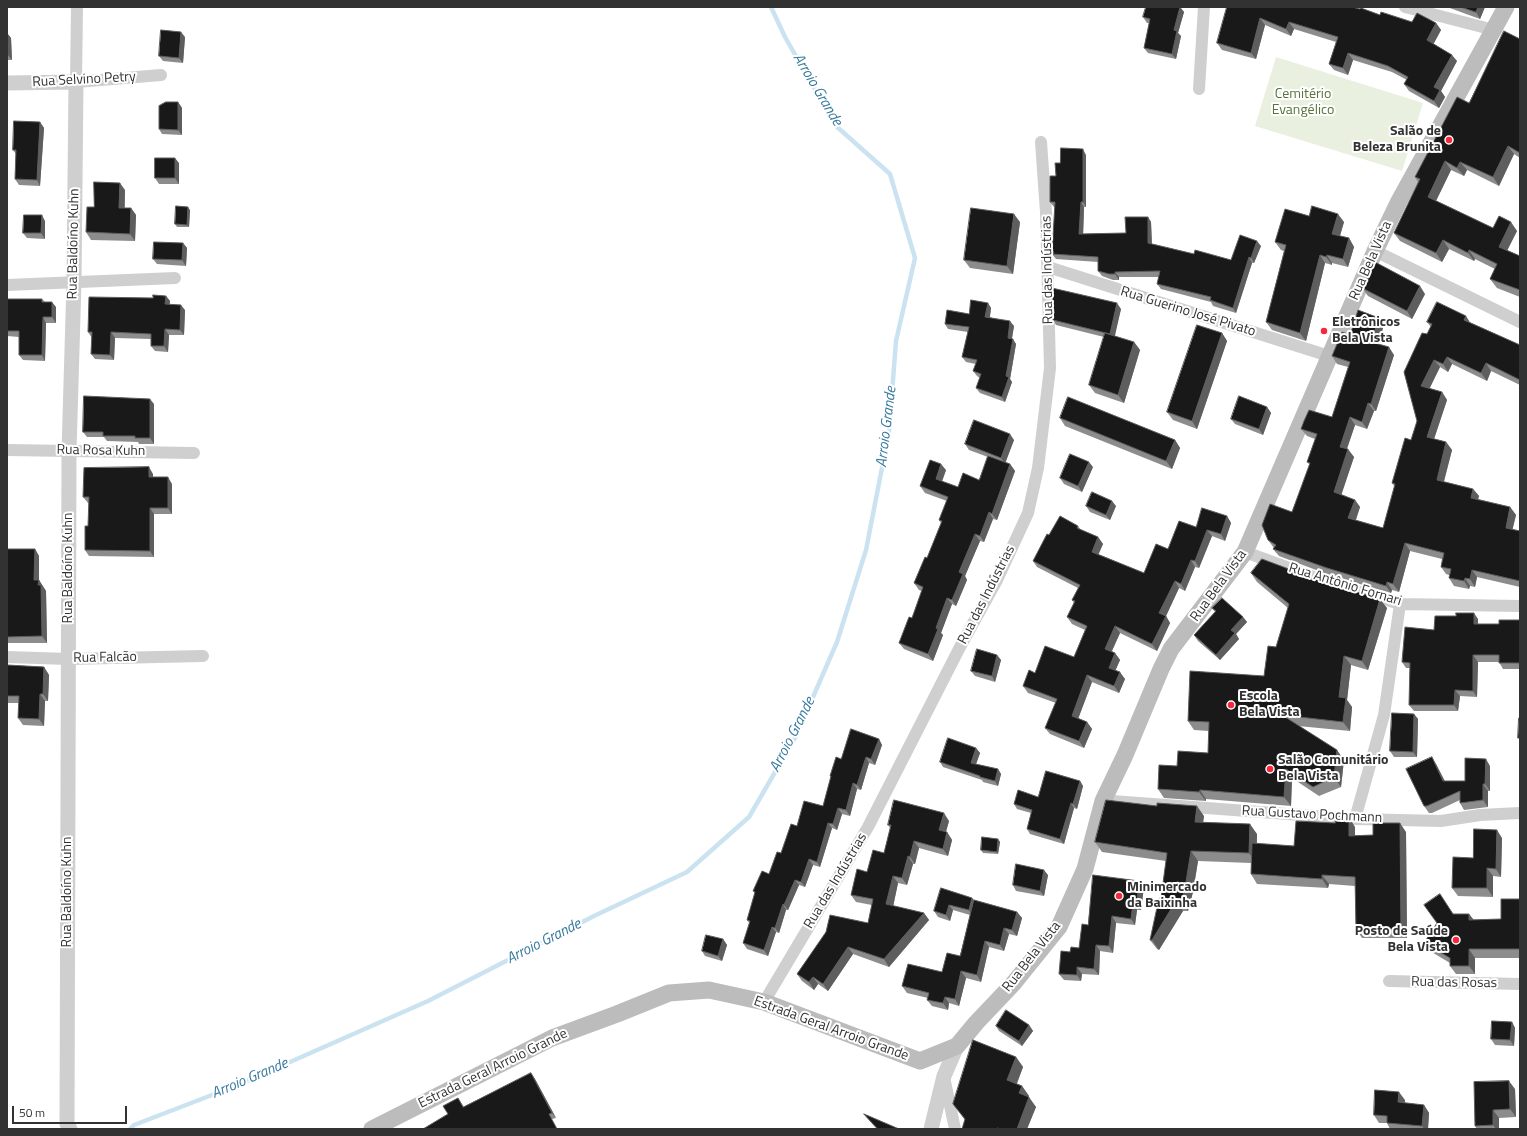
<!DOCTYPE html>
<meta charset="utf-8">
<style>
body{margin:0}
#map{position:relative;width:1527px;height:1136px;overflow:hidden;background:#fff;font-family:"Titillium Web",sans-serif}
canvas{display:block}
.frame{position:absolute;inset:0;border:8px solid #323232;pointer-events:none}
.scale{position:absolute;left:12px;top:1106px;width:115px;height:18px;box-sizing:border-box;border:2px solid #323232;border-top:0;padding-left:5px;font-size:12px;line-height:14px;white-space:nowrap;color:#323232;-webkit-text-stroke:3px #fff;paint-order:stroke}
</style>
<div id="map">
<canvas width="1527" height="1136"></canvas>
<div class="frame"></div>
<div class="scale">50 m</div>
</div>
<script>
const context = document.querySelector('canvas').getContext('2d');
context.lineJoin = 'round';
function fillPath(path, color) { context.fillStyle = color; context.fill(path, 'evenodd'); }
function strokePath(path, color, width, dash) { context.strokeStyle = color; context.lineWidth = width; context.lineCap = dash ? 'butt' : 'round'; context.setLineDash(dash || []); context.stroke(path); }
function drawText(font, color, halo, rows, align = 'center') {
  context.font = font + ' "Titillium Web",sans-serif'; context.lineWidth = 4; context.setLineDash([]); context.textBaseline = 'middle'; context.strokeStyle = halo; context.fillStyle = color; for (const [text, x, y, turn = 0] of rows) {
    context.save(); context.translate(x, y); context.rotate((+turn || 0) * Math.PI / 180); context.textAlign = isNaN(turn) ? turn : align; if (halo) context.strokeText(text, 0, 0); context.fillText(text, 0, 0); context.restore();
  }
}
fillPath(new Path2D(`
 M1276,57L1423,103L1402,171L1255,126Z`), '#e9f0e0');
strokePath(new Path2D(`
 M130,1129L134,1125L238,1085L428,1001L594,916L687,872L749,817L796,736L837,642L866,550L889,432L896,341L915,258L890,174L836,126L785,37L771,7`), '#cbe3f1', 4.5);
strokePath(new Path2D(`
 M77,7L76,82L161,75
 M1405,7L1494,30
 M1199,89L1204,7
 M1375,251L1520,322
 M1048,267L1329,356
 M7,285L175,278
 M7,450L194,453
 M1245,552L1330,583L1400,604L1520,606
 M7,657L69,659L203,656
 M1112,801L1355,819L1441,821L1480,815L1520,813
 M1355,819L1384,715L1400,604
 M1389,981L1520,984
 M764,1002L868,827L960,647L997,580L1028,513L1038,468L1050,368L1046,212L1041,142
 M944,1077L955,1129`), '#cfcfcf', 12);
strokePath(new Path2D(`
 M7,83L76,82L74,282L69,451L67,1124L70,1129
 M931,1129L944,1076L957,1046`), '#cfcfcf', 15);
strokePath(new Path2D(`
 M372,1129L552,1038L617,1014L669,993L709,990L764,1002L920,1061L957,1046L976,1023L1013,984L1059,927L1085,869L1103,801L1125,755L1161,669L1171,649L1245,552L1375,251L1399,201L1506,7`), '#bcbcbc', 17);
fillPath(new Path2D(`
 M1180,7L1184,12L1178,33L1181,36L1176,59L1148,53L1144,48L1149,23H1147L1143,17Z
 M1227,7L1380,15L1412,22L1436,23L1441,30L1433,44L1457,61L1441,91L1445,97L1439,108L1409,91L1404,84L1407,80L1392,72L1353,60L1348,75L1334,70L1329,64L1336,42L1294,29L1291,36L1265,25L1256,59L1222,50L1217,43Z
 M1447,7H1485L1480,19Z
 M7,33L11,38L12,60H7Z
 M185,37L183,63L163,61L159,56Z
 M1520,39V158L1514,154L1499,186L1467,170L1464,176L1451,170L1436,201L1493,228L1517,231L1507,250L1520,256V297L1497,288L1490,279L1495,269L1475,259L1474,261L1449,249L1442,262L1400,241L1394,233L1418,182L1415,177L1469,103Z
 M178,102L182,108V135L162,134L159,129Z
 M40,122L44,128L40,186L19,185L15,179L16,154L13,150Z
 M1086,155V207H1084L1083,234L1126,233L1148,217L1151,222L1152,244L1194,254L1231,260L1261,246L1254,263H1252L1236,313L1213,306L1211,302L1161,289L1157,284L1159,277H1119V280H1113L1102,276L1098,271V262L1056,259L1052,254L1055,207H1054L1050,202L1056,176L1060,163Z
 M179,163V184H159L155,178Z
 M125,190V208H131L136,215L135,241L91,240L86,232L94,207Z
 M190,210L189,227H177L175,224Z
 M1309,216L1344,222L1340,236L1349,238L1354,247L1348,267L1332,263V265L1325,263L1306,341L1272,330L1266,322L1284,251L1281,250L1275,242Z
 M45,221V239L27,238L23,233Z
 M1020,222L1013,274L970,268L964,260Z
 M183,243L187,248L186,266L157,264L153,259Z
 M1362,288L1425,294L1412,319L1368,296Z
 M166,296L170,301L169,305L185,310L184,335H169L168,352L155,351L151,346V339L115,338L114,360L95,359L91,354L92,338L88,332L153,298Z
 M7,299H42L45,302L56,307V323H46L45,361L23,360L19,355V337L7,336Z
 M988,303L991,308L990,317L1014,326L1012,339L1016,344L1010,379L1012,382L1005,402L980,393L976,388L980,378L977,376L973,371L976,364L966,362L962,357L968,332L948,329L945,324L969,314Z
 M1121,309L1114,336L1134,342L1140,350L1124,403L1095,393L1089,385L1104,337L1056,325L1053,320Z
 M1379,318L1384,325L1378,344L1394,355L1376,411H1374L1367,429L1355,425L1347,449L1354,457L1341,494L1355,500L1360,507L1356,520L1383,528L1395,487L1392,483L1411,440L1417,421L1427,334L1431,327L1427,322L1471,323L1520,345V385L1491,371L1487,381L1452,364L1448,372L1440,367L1429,388L1442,392L1447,400L1434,439L1446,442L1452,450L1444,482L1473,489L1479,496L1478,499L1510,507L1516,515L1512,530L1520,531V587L1477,577L1475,587L1470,586L1469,589L1454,586L1449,578V575L1446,574L1441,567L1442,559L1410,551L1399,592L1392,590L1391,593L1332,576L1279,556L1273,549L1274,548L1268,540L1292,512L1310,465L1307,462L1315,439L1307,436L1301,429L1332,417L1348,367L1337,364L1332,356L1350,335Z
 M1222,333L1227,341L1197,429L1173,420L1167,412Z
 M154,404V444H139L138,442L107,441L104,437H87L83,432Z
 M1267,407L1271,413L1263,435L1235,424L1231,419Z
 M1060,418L1175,440L1180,448L1172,469L1065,426Z
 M1014,440L1005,462L1010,464L1015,471L997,520L993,519L984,542L980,541L965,576L967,580L956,606L952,604L941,633L943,635L933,661L904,649L899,643L912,618L922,591L919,590L914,583L927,558L941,523L939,520L947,501L925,493L920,486L946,470L942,482L958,487L979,480L988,457L969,450L965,444Z
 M1093,467L1082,492L1064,484L1060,478Z
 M153,474V477L172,484V514H154V557L89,556L85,550L88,526L89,503H88L83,497Z
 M1086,506H1116L1110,520L1090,512Z
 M1227,516L1231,523L1225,541L1212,536L1199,568L1195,567L1185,591L1179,588L1166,616L1170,623L1157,651L1120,633L1112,651L1115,653L1120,660L1115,670L1125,679L1119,693L1092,682L1078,718L1087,722L1092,729L1084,748L1050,734L1045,728L1056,703L1028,693L1023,686L1035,673L1074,657L1085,630L1072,624L1067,617L1074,603L1072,600L1078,588L1037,567L1033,561L1049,535L1078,526L1081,530L1098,537L1103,544L1098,554L1144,573L1168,549L1196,527Z
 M7,549H35L39,556V580L46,591L47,643H7Z
 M1251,573L1387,608L1368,670L1351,665L1347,700L1352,707L1350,731L1298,726L1344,760L1341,787L1319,796L1292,778L1291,806L1206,799V801L1164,798L1158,789L1177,766L1208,753L1209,731L1194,730L1188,721L1264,676L1276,647L1288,608L1257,582Z
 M1212,608L1243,617L1247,622L1236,634L1239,639L1220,660L1198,641L1194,635L1215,612Z
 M1478,619V624H1499L1520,620V669H1503L1499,662H1478L1477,697L1460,696L1458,711H1414L1409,705L1410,668H1406L1402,662L1434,630Z
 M997,655L1001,660L995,682L975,676L971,671Z
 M7,665L44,667L49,675L48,701H45L44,726L23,725L18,718L19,703H7Z
 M1414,714L1418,719L1417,757H1394L1390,751Z
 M879,739L882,745L875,765L869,763L861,790L857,789L850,816L842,814L837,830L832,828L820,867L813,865L805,887L799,885L788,910H786L779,933L776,932L768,956L747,949L743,943L750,924L747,920L755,893L753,891L769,874L797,826L823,806L831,777L830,776L841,759Z
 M976,748L980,753L976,764L998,769L1001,774L998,786L983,782L982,780L943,767L940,762Z
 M1436,764L1445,781H1465L1490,766V791H1488V807L1464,810L1460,803V800L1432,813H1429L1424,806Z
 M1080,781L1083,786L1077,809L1074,808L1064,844L1030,834L1027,829L1031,813L1017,809L1014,804L1038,797Z
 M1204,816L1203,822L1257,834V844L1294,846L1355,827V835H1373L1406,832L1407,938H1362L1356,929L1355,886L1329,884L1328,888L1257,884L1251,874V863L1198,861L1193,892L1188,911H1183L1159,950L1157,949L1150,940L1161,898L1166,861L1102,852L1095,842Z
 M949,821L946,832H947L952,840L948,856L919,848L915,864H913L907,885L898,883L893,906L924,913L929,920L889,967L853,954L828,991L818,984L814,990L802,981L797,974L868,923L872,905L856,902L851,895L867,872L884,853L890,828L888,825Z
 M1502,838L1501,877L1493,876V897L1458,896L1452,888L1473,858Z
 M998,839L1000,842L998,854L983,853L981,850Z
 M1048,875L1044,896L1016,891L1013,885Z
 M1139,881L1144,887L1141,910H1137L1135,925L1116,923L1113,953L1100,951L1099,975L1082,974L1081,981L1064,980L1059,974L1070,952L1079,948L1088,925Z
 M941,888L972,898L974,900L1017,912L1022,918L1017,936L1009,934L1004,951L989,947L981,982L966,978L959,1006L949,1003L948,1010L932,1006L927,1000L928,998L907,993L902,986L942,972L960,956L970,915L953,910L950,921L938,917L934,911Z
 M1520,899V958H1475V974H1456L1450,966V963L1430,951L1424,943L1453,914H1469L1474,920L1501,919Z
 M723,939L727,945L722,961L705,956L702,951Z
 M1512,1022L1515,1028L1514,1046L1495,1045L1491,1039Z
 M1029,1025L1033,1031L1022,1046L999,1031L996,1026Z
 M1016,1057L1023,1067L1017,1084L1022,1086L1029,1096L1028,1097L1036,1107L1027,1129H962L965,1120L953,1104Z
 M531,1073L535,1079L556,1118L552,1119L448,1114L458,1098L464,1107Z
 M1515,1089L1516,1117L1499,1118V1129H1477L1475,1126Z
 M1405,1100V1103L1424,1105L1429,1113L1428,1129H1390L1387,1123H1379L1374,1115Z
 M864,1114L899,1129H877L868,1119Z`), '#8c8c8c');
fillPath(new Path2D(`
 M1180,7L1184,12L1178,33L1181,36L1176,59L1172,54L1174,30Z
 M1478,7H1485L1480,19L1476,12Z
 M1260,18L1265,25L1256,59L1251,53Z
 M1289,22L1294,29L1291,36L1286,29Z
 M1436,23L1441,30L1432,47L1427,40Z
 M181,32L185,37L183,63L179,58Z
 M7,33L11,38L12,60L7,54Z
 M1348,53L1353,60L1348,75L1343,68Z
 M1452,55L1457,61L1441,91L1445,97L1439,108L1434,101V87Z
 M178,102L182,108V135L178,130Z
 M40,122L44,128L40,186L37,180Z
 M1508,146L1514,154L1499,186L1493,177Z
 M1083,149L1086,155V207L1083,202Z
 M175,158L179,163V184L175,178Z
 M1445,161L1451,170L1434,205L1428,197Z
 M1460,162L1467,170L1464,176L1457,168Z
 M120,183L125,190L124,215L119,208Z
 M1081,202L1084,207L1083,239L1079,234Z
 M188,207L190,210L189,227L187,225Z
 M131,208L136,215L135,241L130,234Z
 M1014,214L1020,222L1013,274L1007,266Z
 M1338,214L1344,222L1338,242L1332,234Z
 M42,215L45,221V239L41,233Z
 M1148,217L1151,222L1152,248L1148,243Z
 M1511,222L1517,231L1505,255L1499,247Z
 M1349,238L1354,247L1348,267L1343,259Z
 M1443,240L1449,249L1442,262L1436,253Z
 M1257,241L1261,246L1254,263L1251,258Z
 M183,243L187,248L186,266L182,260Z
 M1469,250L1475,259L1474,261L1468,253Z
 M1320,255L1325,263L1306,341L1300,333Z
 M1327,255L1332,263V265L1326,257Z
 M1249,257L1252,263L1236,313L1233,308Z
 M1115,272L1119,277V280L1115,274Z
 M1420,286L1425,294L1412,319L1407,311Z
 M166,296L170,301L169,310L165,304Z
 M52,302L56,307V323L52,317Z
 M988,303L991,308L989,322L985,317Z
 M1117,303L1121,309L1114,340L1110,334Z
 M181,305L185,310L184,335L180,330Z
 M1466,316L1471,324L1464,320Z
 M43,317L46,323L45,361L42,355Z
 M1379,318L1384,325L1376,349L1371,342Z
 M1010,321L1014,326L1011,343L1008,338Z
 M165,329L169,335L168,352L164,346Z
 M111,332L115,338L114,360L110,355Z
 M1222,333L1227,341L1197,429L1192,421Z
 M1013,339L1016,344L1010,379L1012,382L1005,402L1002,397Z
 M1134,342L1140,350L1124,403L1118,395Z
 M1389,347L1394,355L1376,411L1371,404Z
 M1447,357L1452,364L1448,372L1443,364Z
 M1434,360L1440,367L1427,394L1421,386Z
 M1486,363L1491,371L1487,381L1481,373Z
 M1442,392L1447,400L1432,445L1427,437Z
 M150,399L154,404V444L150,438Z
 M1368,403L1374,411L1367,429L1362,422Z
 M1267,407L1271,413L1263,435L1259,429Z
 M1350,417L1355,425L1345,454L1340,447Z
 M1010,434L1014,440L1005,464L1001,458Z
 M1175,440L1180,448L1172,469L1166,461Z
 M1446,442L1452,450L1442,488L1437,480Z
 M1348,449L1354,457L1340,499L1334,492Z
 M1089,462L1093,467L1082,492L1078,486Z
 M941,464L946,470L940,486L936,479Z
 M1010,464L1015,471L997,520L992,514Z
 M149,467L153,474V483L149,477Z
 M168,477L172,484V514L168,508Z
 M1473,489L1479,496L1476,506L1471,498Z
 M1355,500L1360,507L1354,525L1348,518Z
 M1112,501L1116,506L1110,520L1106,515Z
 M1510,507L1516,515L1511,536L1506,528Z
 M150,508L154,514V557L150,551Z
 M989,512L993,519L984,542L980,536Z
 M1227,516L1231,523L1225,541L1221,534Z
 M1207,530L1212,536L1199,568L1195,561Z
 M975,534L980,541L965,576L967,580L956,606L952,600L959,572Z
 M1098,537L1103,544L1097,558L1092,552Z
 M1405,543L1410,551L1399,592L1393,584Z
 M35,549L39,556V580L46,591L47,643L42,636L34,580Z
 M1191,560L1195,567L1185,591L1181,584Z
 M1472,570L1477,577L1475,587L1470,579Z
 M1465,578L1470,586L1469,589L1464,581Z
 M1175,581L1179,588L1166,616L1170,623L1157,651L1152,644L1159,613Z
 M1387,582L1392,590L1391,593L1386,586Z
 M947,598L952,604L941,633L943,635L933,661L928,654L936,628Z
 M1380,599L1387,608L1368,670L1362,661Z
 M1474,613L1478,619V630L1474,624Z
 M1243,617L1247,622L1236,634L1239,639L1220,660L1216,655L1231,630Z
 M1115,626L1120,633L1110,655L1105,649Z
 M1115,653L1120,660L1114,674L1109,668Z
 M997,655L1001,660L995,682L992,676Z
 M1473,655L1478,662L1477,697L1473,691Z
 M1344,656L1351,665L1347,700L1352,707L1350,731L1343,722L1339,697Z
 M44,667L49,675L48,701L43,694Z
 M1120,672L1125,679L1119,693L1114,686Z
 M1087,675L1092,682L1077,722L1072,716Z
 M1455,690L1460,696L1458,711L1454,705Z
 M40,694L45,701L44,726L39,719Z
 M1414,714L1418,719L1417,757L1413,752Z
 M1087,722L1092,729L1084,748L1079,741Z
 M879,739L882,745L875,765L871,759Z
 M976,748L980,753L975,767L971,763Z
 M1337,750L1344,760L1341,787L1334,777Z
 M866,757L869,763L861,790L857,785Z
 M1432,757L1436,764L1448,788L1443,781Z
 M1486,759L1490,766V791L1485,784Z
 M998,769L1001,774L998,786L995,781Z
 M1286,769L1292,778L1291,806L1284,797Z
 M1080,781L1083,786L1077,809L1073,804Z
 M853,783L857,789L850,816L846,810Z
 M1483,784L1488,791V807L1483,800Z
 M1200,790L1206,799V801L1199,792Z
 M1071,803L1074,808L1064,844L1060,839Z
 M1197,806L1204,816L1202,831L1195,822Z
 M838,808L842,814L837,830L833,824Z
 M944,813L949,821L944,838L939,830Z
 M1349,817L1355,827V845L1349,836Z
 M828,823L832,828L820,867L817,862Z
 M1400,823L1406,832L1407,938L1401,929Z
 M1250,824L1257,834L1256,863L1249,853Z
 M1497,830L1502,838L1501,877L1496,869Z
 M947,832L952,840L948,856L943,849Z
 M998,839L1000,842L998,854L997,852Z
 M914,841L919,848L915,864L910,857Z
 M1191,851L1198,861L1193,892L1188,911L1182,901Z
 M908,856L913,864L907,885L902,878Z
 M809,859L813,865L805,887L801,882Z
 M1487,868L1493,876V897L1487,888Z
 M1044,870L1048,875L1044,896L1040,891Z
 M1322,875L1329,884L1328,888L1322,879Z
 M893,876L898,883L892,912L886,904Z
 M795,880L799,885L788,910L784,905Z
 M1139,881L1144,887L1141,910L1137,904Z
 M972,898L976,903L972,915L969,910Z
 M1176,901L1183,911L1159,950L1152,940Z
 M1133,903L1137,910L1135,925L1131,919Z
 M783,904L786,910L779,933L775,928Z
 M949,905L953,910L950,921L946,915Z
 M1017,912L1022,918L1017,936L1012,930Z
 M924,913L929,920L889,967L884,959Z
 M1469,914L1475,922L1469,920Z
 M1112,916L1116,923L1113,953L1109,946Z
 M772,927L776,932L768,956L764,950Z
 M1004,928L1009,934L1004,951L1000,945Z
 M723,939L727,945L722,961L718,956Z
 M985,941L989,947L981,982L977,975Z
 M1096,945L1100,951L1099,975L1094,969Z
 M848,947L853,954L828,991L823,984Z
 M1469,949L1475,958V974L1469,966Z
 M1077,967L1082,974L1081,981L1077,975Z
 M961,971L966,978L959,1006L955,999Z
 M813,977L818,984L814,990L809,982Z
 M945,997L949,1003L948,1010L943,1003Z
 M1512,1022L1515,1028L1514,1046L1510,1040Z
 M1029,1025L1033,1031L1022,1046L1019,1041Z
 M1016,1057L1023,1067L1014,1090L1007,1080Z
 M531,1073L535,1079L556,1118L552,1113Z
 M1509,1081L1515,1089L1516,1117L1510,1109Z
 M1022,1086L1029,1096L1026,1103L1019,1093Z
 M1399,1092L1405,1100L1404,1110L1398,1102Z
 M1029,1097L1036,1107L1027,1129H1017Z
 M1424,1105L1429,1113L1428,1129H1424L1422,1126Z
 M1493,1110L1499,1118V1129H1496L1493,1125Z`), '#5e5e5e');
const building = new Path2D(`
 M1146,7H1180L1174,30L1177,31L1172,54L1144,48L1150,19L1143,17Z
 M1227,7H1352L1360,9L1361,8L1380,15L1381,12L1412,22L1417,13L1436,23L1427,40L1452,55L1434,87L1440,90L1434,101L1404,84L1408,77L1388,66L1348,53L1343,68L1329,64L1338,37L1289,22L1286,29L1260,18L1251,53L1217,43Z
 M1461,7H1478L1476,12Z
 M161,30L181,32L179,58L159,56Z
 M1504,31L1520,39V153L1508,146L1493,177L1460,162L1457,168L1445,161L1428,197L1493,228L1499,216L1511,222L1499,247L1520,256V290L1490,279L1497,264L1469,250L1468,253L1443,240L1436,253L1394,233L1420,179L1415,177L1457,97L1469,103Z
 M166,102H178V130L159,129V106Z
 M14,121L40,122L37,180L15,179L16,150H13Z
 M1061,148L1083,149V202H1081L1079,234L1126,233L1125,217H1148V243L1194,254L1195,250L1231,260L1240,235L1257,241L1251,258L1249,257L1233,308L1210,300L1211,297L1157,284L1160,271L1115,272V274H1109L1098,271V257L1052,254L1055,202H1050V176H1056L1055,163H1060Z
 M155,158H175V178H155Z
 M94,182L120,183L119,208H131L130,234L86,232L87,207H94Z
 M176,206L188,207L187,225L175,224Z
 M1312,206L1338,214L1332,234L1349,238L1343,259L1327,255L1326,257L1320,255L1300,333L1266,322L1286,245L1275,242L1285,209L1309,216Z
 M971,208L1014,214L1007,266L964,260Z
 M24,215H42L41,233H23Z
 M154,242L183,243L182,260L153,259Z
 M1375,262L1420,286L1407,311L1362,288Z
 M1052,288L1117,303L1110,334L1053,320Z
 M153,295L166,296L165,304L181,305L180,330L165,329L164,346H151V334L111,332L110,355L91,354L92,332H88L89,297L153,298Z
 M7,299H42V302H52V317H43L42,355H19V331H7Z
 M971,300L988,303L985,317L1010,321L1008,338L1013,339L1006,376L1009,377L1002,397L976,388L981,374L973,371L977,360L962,357L969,327L945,324L947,310L969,314Z
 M1437,302L1466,316L1464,320L1520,345V380L1486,363L1481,373L1447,357L1443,364L1434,360L1421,386L1442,392L1427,437L1446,442L1437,480L1473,489L1471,498L1510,507L1506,528L1520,531V581L1472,570L1470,579L1465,578L1464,581L1449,578L1451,569L1441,567L1444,553L1405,543L1393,584L1387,582L1386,586L1327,568L1273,549L1276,545L1268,540L1262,525L1270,504L1292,512L1310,463L1307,462L1317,434L1301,429L1304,421L1309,410L1332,417L1350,362L1332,356L1342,332L1350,335L1358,310L1379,318L1371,342L1389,347L1371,404L1368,403L1362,422L1350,417L1340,447L1348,449L1334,492L1355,500L1348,518L1383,528L1395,484L1392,483L1405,438L1411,440L1417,421L1404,372L1422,333L1427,334L1432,324L1427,322Z
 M1197,325L1222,333L1192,421L1167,412Z
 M1105,333L1134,342L1118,395L1089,385Z
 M84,396L150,399V438H135V436H103V432H83Z
 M1239,396L1267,407L1259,429L1231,419Z
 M1068,397L1175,440L1166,461L1060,418Z
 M974,420L1010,434L1001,458L965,444Z
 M1070,454L1089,462L1078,486L1060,478Z
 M988,456L1010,464L992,514L989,512L980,536L975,534L959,572L963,574L952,600L947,598L936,628L938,629L928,654L899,643L909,617L912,618L923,587L914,583L925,557L927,558L942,521L939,520L948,497L920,486L930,460L941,464L936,479L958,487L963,473L979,480Z
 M149,467V477H168V508H150V551L85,550V526H88L89,497H83L84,468Z
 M1092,492L1112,501L1106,515L1086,506Z
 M1202,508L1227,516L1221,534L1207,530L1195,561L1191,560L1181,584L1175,581L1159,613L1166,616L1152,644L1115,626L1105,649L1115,653L1109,668L1120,672L1114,686L1087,675L1072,716L1087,722L1079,741L1045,728L1057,699L1023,686L1029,670L1035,673L1045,646L1074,657L1087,626L1067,617L1075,601L1072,600L1080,585L1033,561L1047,534L1049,535L1060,516L1078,526L1077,528L1098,537L1092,552L1144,573L1156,544L1168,549L1179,521L1196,527Z
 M7,549H35L34,580H39L38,585H41L42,636L7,637Z
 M1262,559L1321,581L1380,599L1362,661L1344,656L1339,697L1346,698L1343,722L1282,715L1337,750L1334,777L1313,787L1286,769L1284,797L1200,790L1199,792L1158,789L1159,765L1177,766L1178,751L1208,753L1209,722L1188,721L1190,671L1264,676L1268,646L1276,647L1289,604L1251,573Z
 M1222,598L1243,617L1231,630L1235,633L1216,655L1194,635L1216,611L1212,608Z
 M1456,613H1474V624H1499V620H1520V663H1499V655H1473V691L1455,690L1454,705H1409L1410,663L1402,662L1405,627L1434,630L1435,616H1456Z
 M977,649L997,655L992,676L971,671Z
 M7,665L44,667L43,694H40L39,719L18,718L19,696H7Z
 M1392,713L1414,714L1413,752L1390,751Z
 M1519,718H1520V738H1518Z
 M851,729L879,739L871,759L866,757L857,785L853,783L846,810L838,808L833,824L828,823L817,862L809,859L801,882L795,880L784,905L783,904L775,928L772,927L764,950L743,943L750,921L747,920L755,892L753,891L762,871L769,874L777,852L781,853L791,824L797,826L804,801L823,806L831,776H830L836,757L841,759Z
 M948,738L976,748L971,763L998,769L995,781L980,777V776L940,762Z
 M1432,757L1443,781H1465V758L1486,759L1485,784H1483V800L1460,803V791L1427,806H1424L1406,769Z
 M1046,771L1080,781L1073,804L1071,803L1060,839L1027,829L1032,810L1014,804L1018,790L1038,797Z
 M894,800L944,813L939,830L947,832L943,849L914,841L910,857L908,856L902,878L893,876L886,904L924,913L884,959L848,947L823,984L813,977L809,982L797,974L826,932L830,915L868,923L873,899L851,895L857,869L867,872L873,850L884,853L891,825H888Z
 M1106,800L1157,806V803L1197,806L1195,822L1250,824L1249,853L1191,851L1186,882L1182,901H1176L1152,940H1150L1159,898H1161L1167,853L1095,842Z
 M1335,816L1349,817V836L1373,835V823H1400L1401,929H1356L1355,877L1322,875V879L1251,874L1252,843L1294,846L1296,821L1335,823Z
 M1474,829L1497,830L1496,869L1487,868V888H1452L1453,857L1473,858Z
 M982,837L998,839L997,852L981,850Z
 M1016,864L1044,870L1040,891L1013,885Z
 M1093,875L1139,881L1137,904L1133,903L1131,919L1112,916L1109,946L1096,945L1094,969L1077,967V975L1059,974L1061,951L1070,952L1071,947L1079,948L1082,924L1088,925Z
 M941,888L972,898L969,910L949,905L946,915L934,911Z
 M1440,894L1453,914H1469V920L1501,919V899H1520V949H1469V966H1450V958L1424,943L1437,923L1424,905Z
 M974,900L1017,912L1012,930L1004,928L1000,945L985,941L977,975L961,971L955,999L945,997L943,1003L927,1000L929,993L902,986L908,964L942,972L947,953L960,956Z
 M706,935L723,939L718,956L702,951Z
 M1006,1010L1029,1025L1019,1041L996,1026Z
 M1492,1021L1512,1022L1510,1040L1491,1039Z
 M973,1040L1016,1057L1007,1080L1022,1086L1019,1093L1029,1097L1017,1129H1001L997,1128V1129H962L965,1119L953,1104Z
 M531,1073L552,1113L549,1114L557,1129H423L448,1114L443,1106L458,1098L463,1107Z
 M1509,1081L1510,1109L1493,1110V1125L1475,1126L1474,1082Z
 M1375,1090L1399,1092L1398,1102L1424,1105L1422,1126L1387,1123V1116L1374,1115Z
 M864,1114L899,1129H878Z`);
fillPath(building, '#191919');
strokePath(building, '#5e5e5e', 1);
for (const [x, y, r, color] of [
 [1449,140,4,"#f7273c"],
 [1324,331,4,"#f7273c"],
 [1231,705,4,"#f7273c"],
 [1270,769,4,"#f7273c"],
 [1119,896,4,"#f7273c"],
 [1456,940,4,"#f7273c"]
]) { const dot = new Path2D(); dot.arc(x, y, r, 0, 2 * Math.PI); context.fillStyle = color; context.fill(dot); strokePath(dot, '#fff', 1.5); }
drawText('14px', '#323232', '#fff', [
 ["Rua Selvino Petry",84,80,-3],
 ["Rua Baldoíno Kuhn",74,244,-89],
 ["Rua Bela Vista",1371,261,-66],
 ["Rua das Indústrias",1048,270,-91],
 ["Rua Guerino José Pivato",1188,312,17],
 ["Rua Rosa Kuhn",101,451,1],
 ["Rua Baldoíno Kuhn",69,568,-90],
 ["Rua Antônio Fornari",1345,585,17],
 ["Rua Bela Vista",1219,586,-54],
 ["Rua das Indústrias",987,595,-63],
 ["Rua Falcão",105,658,-1],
 ["Rua Gustavo Pochmann",1312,815,3],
 ["Rua das Indústrias",836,881,-59],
 ["Rua Baldoíno Kuhn",68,892,-90],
 ["Rua Bela Vista",1032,957,-52],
 ["Rua das Rosas",1454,983,1],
 ["Estrada Geral Arroio Grande",831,1029,20],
 ["Estrada Geral Arroio Grande",493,1069,-26]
]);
drawText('14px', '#57743a', '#fff', [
 ["Cemitério",1303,95],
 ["Evangélico",1303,111]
]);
drawText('bold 14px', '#323232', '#fff', [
 ["Salão de",1441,132,"right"],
 ["Beleza Brunita",1441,148,"right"],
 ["Eletrônicos",1332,323],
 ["Bela Vista",1332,339],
 ["Escola",1239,697],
 ["Bela Vista",1239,713],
 ["Salão Comunitário",1278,761],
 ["Bela Vista",1278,777],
 ["Minimercado",1127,888],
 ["da Baixinha",1127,904],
 ["Posto de Saúde",1448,932,"right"],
 ["Bela Vista",1448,948,"right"]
], 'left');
drawText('italic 15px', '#36799e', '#fff', [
 ["Arroio Grande",817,90,59],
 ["Arroio Grande",887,427,-83],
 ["Arroio Grande",793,735,-63],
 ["Arroio Grande",544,942,-27],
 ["Arroio Grande",250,1079,-23]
]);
</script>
